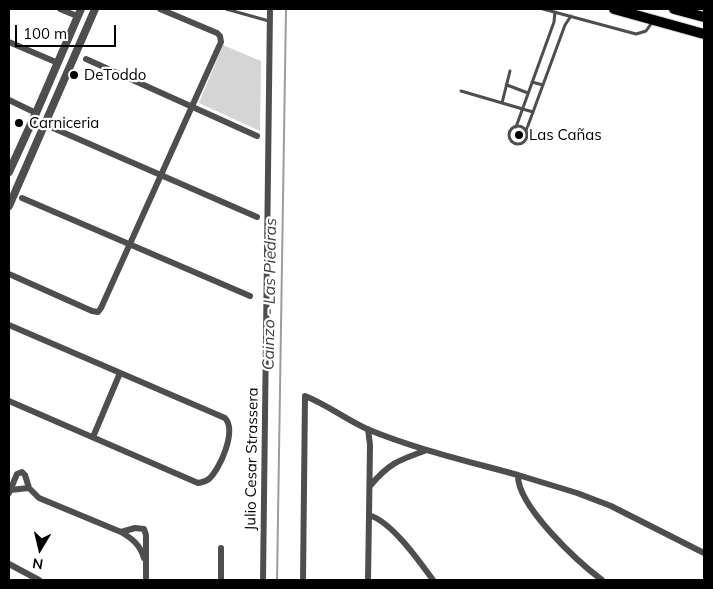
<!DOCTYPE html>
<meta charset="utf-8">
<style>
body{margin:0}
#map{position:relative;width:713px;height:589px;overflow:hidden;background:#fff;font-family:Mulish,sans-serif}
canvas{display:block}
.frame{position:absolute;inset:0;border:10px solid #000;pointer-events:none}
.north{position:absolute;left:15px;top:524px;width:50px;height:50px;-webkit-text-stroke:4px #fff;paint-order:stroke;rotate:189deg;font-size:14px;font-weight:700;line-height:20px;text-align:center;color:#000}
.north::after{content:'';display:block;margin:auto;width:18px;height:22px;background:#000;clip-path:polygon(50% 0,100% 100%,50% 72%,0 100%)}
.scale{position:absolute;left:15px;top:25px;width:101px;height:22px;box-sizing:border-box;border:2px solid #000;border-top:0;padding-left:6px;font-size:15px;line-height:18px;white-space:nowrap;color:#000;-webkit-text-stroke:4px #fff;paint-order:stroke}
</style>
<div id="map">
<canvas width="713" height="589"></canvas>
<div class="frame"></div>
<div class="north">N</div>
<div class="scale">100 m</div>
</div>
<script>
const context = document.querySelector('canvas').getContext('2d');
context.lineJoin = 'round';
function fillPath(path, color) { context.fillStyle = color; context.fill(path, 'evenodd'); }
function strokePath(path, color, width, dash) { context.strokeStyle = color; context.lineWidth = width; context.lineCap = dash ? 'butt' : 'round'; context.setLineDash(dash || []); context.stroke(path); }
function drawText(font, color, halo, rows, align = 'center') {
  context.font = font + ' Mulish,sans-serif'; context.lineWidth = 4.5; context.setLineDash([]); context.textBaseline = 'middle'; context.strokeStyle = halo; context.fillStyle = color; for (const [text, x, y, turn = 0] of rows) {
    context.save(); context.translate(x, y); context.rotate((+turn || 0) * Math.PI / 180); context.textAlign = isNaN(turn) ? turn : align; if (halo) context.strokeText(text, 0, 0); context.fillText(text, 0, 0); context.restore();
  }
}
fillPath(new Path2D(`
 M223,45L261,61L260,131L199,103Z`), '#d5d5d5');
strokePath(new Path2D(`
 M277,580L286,9`), '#9c9c9c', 2);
const primary = new Path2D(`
 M614,9L704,34
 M674,9L704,17`);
strokePath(primary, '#dbdbdb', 12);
strokePath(new Path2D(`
 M226,9L269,21
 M543,9L636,34L646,31L653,21
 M532,82L543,85
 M507,85L528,93
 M461,91L533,112
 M502,103L510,71
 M509 135a9 9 0 1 1 18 0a9 9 0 1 1-18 0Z
 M516,127L554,22L555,12
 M526,131L565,25L571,16`), '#4e4e4e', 3);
strokePath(new Path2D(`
 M60,9L77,16
 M9,42L58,63
 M86,59L257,136
 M9,100L36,113
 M53,128L257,217
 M22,198L250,296
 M9,274L92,311L98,312L101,308L221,42L220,36L217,33L160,9
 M9,325L225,418C237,431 220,469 209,479C205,482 202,482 198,483L9,401
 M368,429L370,445L369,515C392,522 419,561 433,580
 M93,437L120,373
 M518,475L577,493L611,506L704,553
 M370,486C389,463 399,460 427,450
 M10,490L29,488
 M9,493L17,474L22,472L25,475L29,488L39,498L121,532L135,528L144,529L146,535V580
 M121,532C133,539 140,545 144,558
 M9,564L39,580
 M221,580V548
 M263,580L270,9
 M303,580L305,396C326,404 345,419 367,429C415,449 467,461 518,475C517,506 578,562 602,580
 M368,580L369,515`), '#4e4e4e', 6);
strokePath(new Path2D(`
 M9,172L36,113L81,9
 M9,206L95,9`), '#4e4e4e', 8);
strokePath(primary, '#000', 10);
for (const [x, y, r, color] of [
 [74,75,5,"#000"],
 [19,123,5,"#000"],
 [519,135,5,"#000"]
]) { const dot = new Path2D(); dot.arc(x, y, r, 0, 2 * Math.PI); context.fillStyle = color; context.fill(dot); strokePath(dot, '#fff', 2); }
drawText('15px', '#000', '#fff', [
 ["DeToddo",84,75],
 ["Carniceria",29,123],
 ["Las Cañas",529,135]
], 'left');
drawText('15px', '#000', '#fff', [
 ["Julio Cesar Strassera",252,459,-89]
]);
drawText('italic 16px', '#3d3d3d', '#fff', [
 ["Cainzo - Las Piedras",270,294,-89]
]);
</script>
